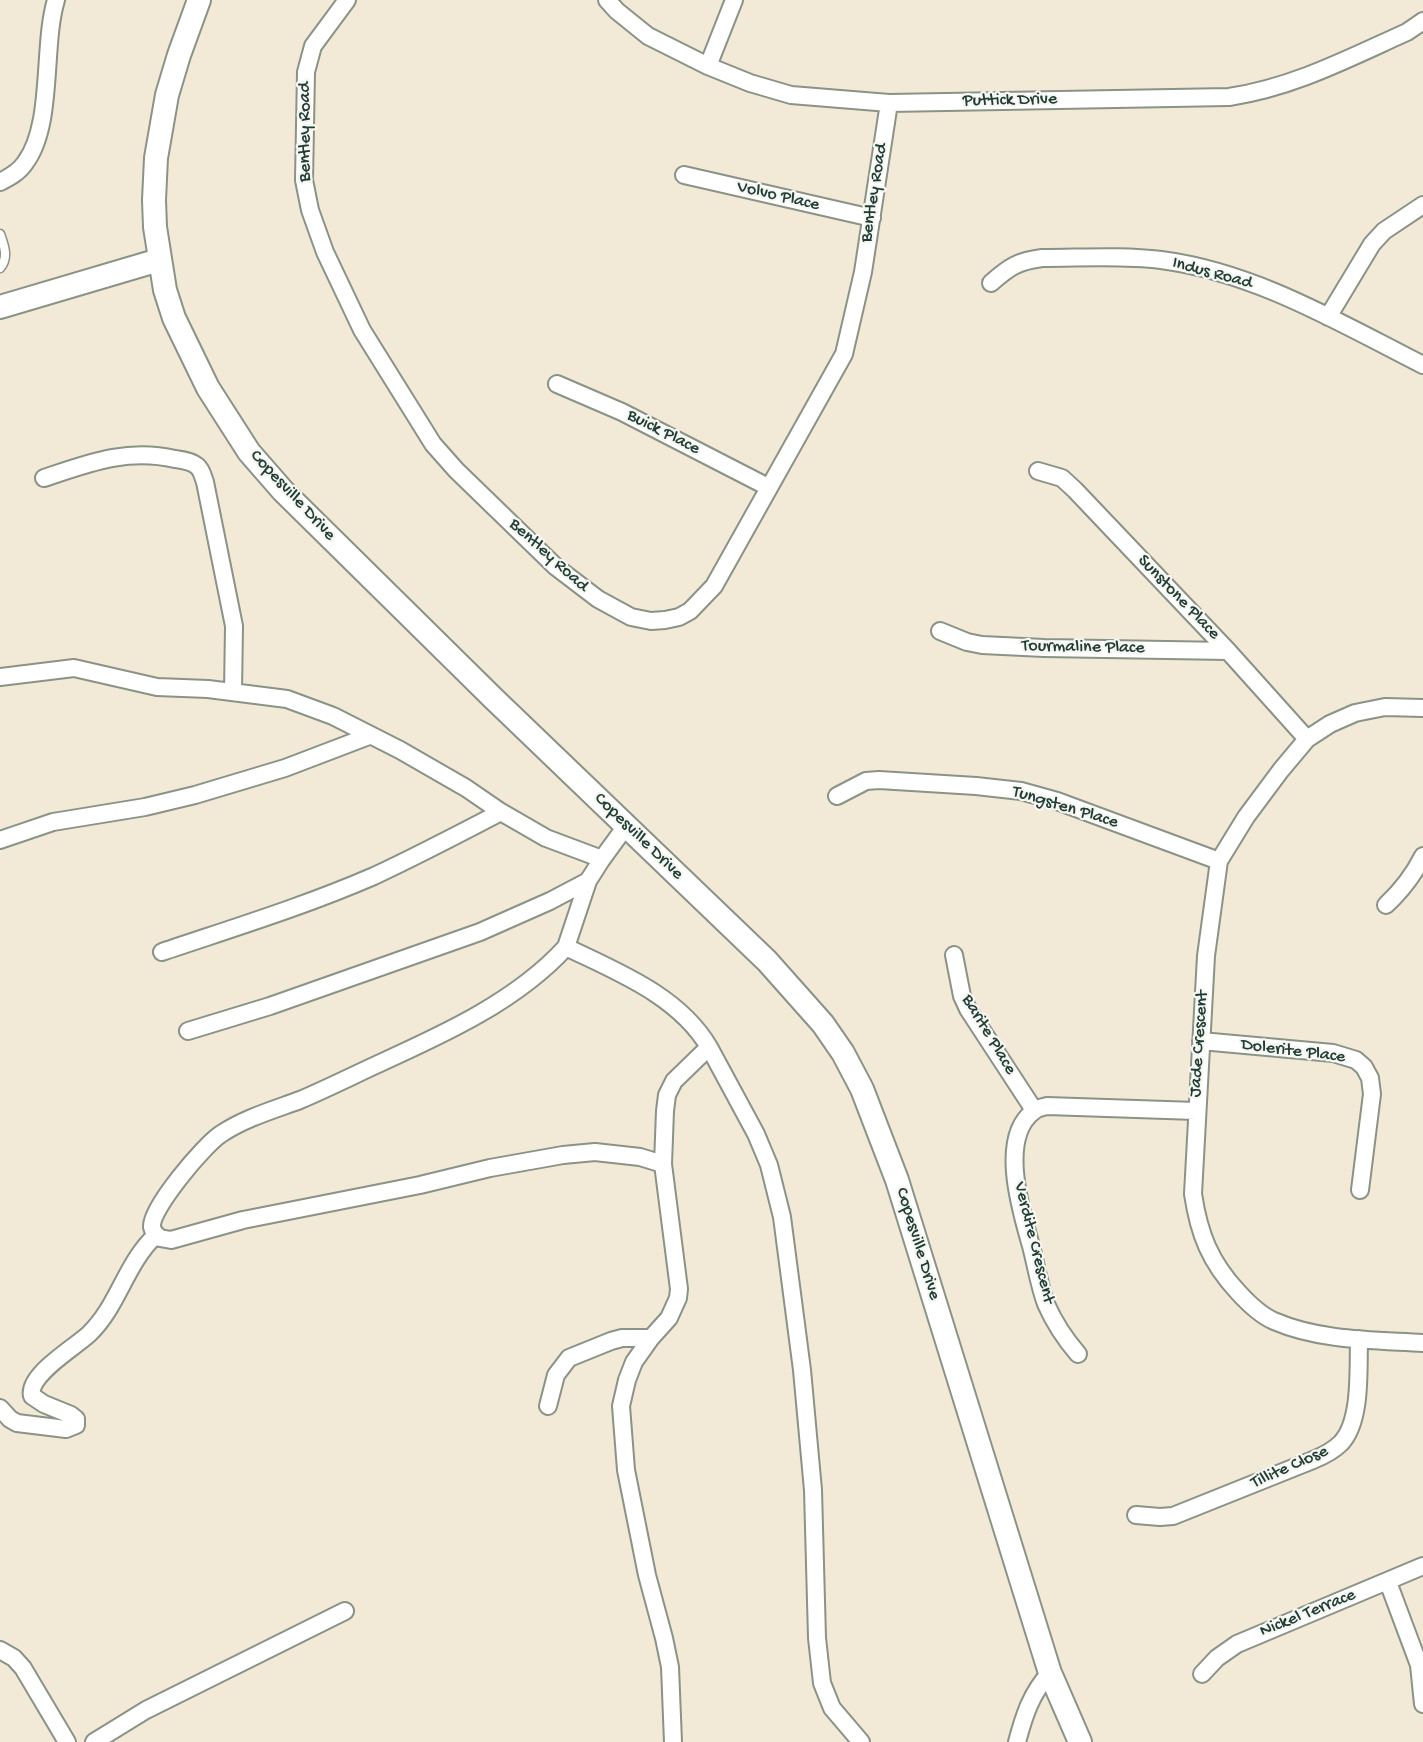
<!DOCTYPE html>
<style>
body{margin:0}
canvas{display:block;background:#f3e9d7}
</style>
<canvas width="1423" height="1742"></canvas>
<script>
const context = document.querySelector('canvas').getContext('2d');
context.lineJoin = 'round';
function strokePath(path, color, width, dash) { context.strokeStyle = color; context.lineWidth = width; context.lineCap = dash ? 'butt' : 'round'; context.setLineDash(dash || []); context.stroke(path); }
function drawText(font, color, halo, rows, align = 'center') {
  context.font = font + ' "Gochi Hand",sans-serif'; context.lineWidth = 4.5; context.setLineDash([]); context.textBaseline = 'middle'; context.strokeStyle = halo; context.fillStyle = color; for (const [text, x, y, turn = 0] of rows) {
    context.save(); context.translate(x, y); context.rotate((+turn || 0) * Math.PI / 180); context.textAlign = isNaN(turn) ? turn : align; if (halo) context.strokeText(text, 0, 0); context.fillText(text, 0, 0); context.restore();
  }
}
const lane = new Path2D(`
 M0,234C4,245 9,258 0,268`);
const street = new Path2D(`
 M347,0L313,46L306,72L304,180L310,210L325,252L362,330L395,383L433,444L456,470L556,567L598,599L631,617L651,621L665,620L679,617L690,611L714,586L844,354L863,272L889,103
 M607,0L617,11L648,36L708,66L750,83L791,95L889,103L1229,97C1294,87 1347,59 1407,32L1423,21
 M708,66L734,0
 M684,175L872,218
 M0,182C10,177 19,172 25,163C54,125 42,46 56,0
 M991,283C1009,267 1018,261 1042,258C1081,258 1122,255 1161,260C1255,272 1340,323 1423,365
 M1328,317L1372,244L1384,231L1423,205
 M557,384L622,412L768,487
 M1038,471L1062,478L1075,490L1228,651L1307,739
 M44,478C89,463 127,448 175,459C182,460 191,461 197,466C202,470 203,477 205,482L234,626L233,692
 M940,631L967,642L982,645L1044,648L1228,651
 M0,677L74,668L157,687L208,689L287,699L333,716L400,750L466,788L501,812L546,838L602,859L626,826
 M1423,708L1385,707L1355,713L1330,724L1307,739L1281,770L1246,817L1219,861L1206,956L1193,1194C1199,1234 1210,1262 1238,1292C1248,1303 1260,1315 1274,1321C1320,1341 1374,1340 1423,1343
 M837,796L866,781L879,780L976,786L1021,791L1057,801L1219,861
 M0,840L53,822L145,807L195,795L285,768L369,736
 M602,859L588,881L566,947C617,972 678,995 709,1047L756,1134L769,1165L782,1217L802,1370L813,1490L817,1638L822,1683L832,1708L861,1742
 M1386,905C1402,890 1413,876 1423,856
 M566,947C517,1001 444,1034 378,1064C352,1076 326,1089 300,1100C273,1110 245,1118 221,1134C205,1144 150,1209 152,1227C153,1232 156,1235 160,1238L171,1240L243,1220L420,1185L490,1168L563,1155L595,1152L640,1157L663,1164
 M162,952C233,928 305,906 374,876C417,856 459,834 501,812
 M954,955L962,996L968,1009L1034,1110
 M188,1031L270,1006L480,932L550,901L588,881
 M1201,1041L1333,1053L1356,1060L1364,1067L1370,1078L1372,1094L1360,1190
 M1078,1354C1065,1339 1054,1322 1046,1304C1039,1285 1036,1265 1031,1246C1021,1211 998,1137 1034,1111C1037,1108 1043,1107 1047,1106L1196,1111
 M548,1406L556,1375L569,1358L611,1341L622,1338H651
 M0,1408L10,1419L17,1423L66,1429L76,1425V1419L71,1415L44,1404L32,1396C27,1375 74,1348 89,1334C119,1305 125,1264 156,1235
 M1136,1515L1160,1517L1173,1516L1313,1460C1323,1456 1333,1451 1341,1443C1362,1421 1358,1368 1359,1339
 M1388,1582L1419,1665L1423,1704
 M0,1650L14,1658L23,1668L67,1742
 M1202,1674L1217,1658L1237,1644L1423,1566
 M94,1742L146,1710L345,1611
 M673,1742L670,1667L664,1638L647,1575L626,1470L621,1406L627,1380L634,1362L651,1338L669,1318L678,1298L679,1289L663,1164L665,1111L667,1095L674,1081L709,1047
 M1017,1742C1024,1716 1031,1693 1050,1673`);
const secondary = new Path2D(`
 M199,0L179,55L167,95L156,158L154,200L155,227L165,290L174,318L208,388L249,452L283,491L493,698L767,961L823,1024L843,1053L862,1089L897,1180L1050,1673L1080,1742
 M0,307L159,260`);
strokePath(lane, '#899386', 11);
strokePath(street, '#899386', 20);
strokePath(secondary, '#899386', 26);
strokePath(lane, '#fff', 8);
strokePath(street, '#fff', 16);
strokePath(secondary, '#fff', 22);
drawText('18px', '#1f3d34', '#f6f6f2', [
 ["Puttick Drive",1010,101,-1],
 ["Bentley Road",306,132,-90],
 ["Bentley Road",875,193,-81],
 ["Volvo Place",778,197,13],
 ["Indus Road",1212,274,15],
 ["Buick Place",663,433,27],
 ["Copesville Drive",292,496,47],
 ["Bentley Road",548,556,42],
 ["Sunstone Place",1178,598,46],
 ["Tourmaline Place",1083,648,1],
 ["Tungsten Place",1065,808,17],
 ["Copesville Drive",638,837,44],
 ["Barite Place",988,1035,59],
 ["Jade Crescent",1200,1044,-86],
 ["Dolerite Place",1293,1052,7],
 ["Verdite Crescent",1033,1243,76],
 ["Copesville Drive",917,1244,73],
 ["Tillite Close",1290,1468,-24],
 ["Nickel Terrace",1308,1614,-22]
]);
</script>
